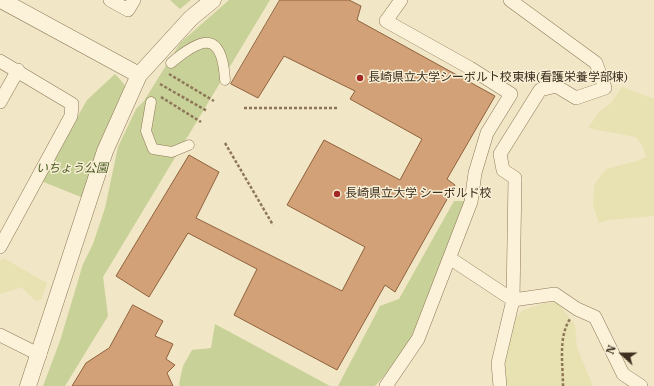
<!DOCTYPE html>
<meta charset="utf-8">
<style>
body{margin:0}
#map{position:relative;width:654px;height:386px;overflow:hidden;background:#f1e6c5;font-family:"IBM Plex Serif",serif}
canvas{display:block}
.north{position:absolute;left:602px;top:334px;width:40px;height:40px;-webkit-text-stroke:3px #f8efd5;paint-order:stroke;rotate:291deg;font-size:11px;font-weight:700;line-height:16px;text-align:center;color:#3d2e1e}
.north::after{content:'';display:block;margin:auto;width:14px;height:18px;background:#3d2e1e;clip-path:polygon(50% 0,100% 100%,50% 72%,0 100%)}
</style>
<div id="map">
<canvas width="654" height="386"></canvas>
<div class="north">N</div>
</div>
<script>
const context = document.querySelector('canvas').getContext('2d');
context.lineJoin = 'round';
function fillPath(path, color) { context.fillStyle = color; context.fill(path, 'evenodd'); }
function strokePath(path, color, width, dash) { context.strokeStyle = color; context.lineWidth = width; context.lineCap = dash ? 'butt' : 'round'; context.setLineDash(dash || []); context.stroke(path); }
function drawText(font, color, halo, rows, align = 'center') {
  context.font = font + ' "IBM Plex Serif","Noto Sans JP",serif'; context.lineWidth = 3; context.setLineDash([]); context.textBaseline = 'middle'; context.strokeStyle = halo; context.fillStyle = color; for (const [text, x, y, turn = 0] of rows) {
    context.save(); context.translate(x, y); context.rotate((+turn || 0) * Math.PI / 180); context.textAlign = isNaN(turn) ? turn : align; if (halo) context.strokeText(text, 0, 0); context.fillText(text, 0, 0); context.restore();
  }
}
fillPath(new Path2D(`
 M622,87L654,99V216L608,220L599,223L593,205L594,185L606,169L637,161L646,157L643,147L636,137L588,128L600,111L611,103Z
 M3,258L47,283L41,300L36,301L27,293L22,287L0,294V261Z
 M557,302L575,325L577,348L593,386H505L504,361L515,318L523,310L545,303Z`), '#e8e1b1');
fillPath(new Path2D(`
 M170,0H191L180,9Z
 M229,0H270L103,277L108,316L65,386H43L60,341L83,264L93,244L105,208L118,147L136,109L144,101L180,43Z
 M115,74L124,84L127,93L86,199L41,181L87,100Z
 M454,201H466L411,338L385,375L375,386H338L380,306L399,299Z
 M215,324L330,386H180L179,384L183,366L192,350L211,348Z`), '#c8d197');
const building = new Path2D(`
 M280,0H349L361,6L357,20L495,96L447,179L455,185L395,292L385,285L337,370L234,315L257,269L188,233L149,297L116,276L189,155L219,172L196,218L342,291L365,247L287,205L324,140L400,180L422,139L350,99L355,91L284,56L258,98L231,84Z
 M133,305L163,321L155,336L173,344L166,359L175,365L167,373L173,386H72L86,363L109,348Z`);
fillPath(building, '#d2a178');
strokePath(building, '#8f613d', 1);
const pedestrian = new Path2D(`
 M171,63C203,36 222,31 225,80
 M151,102L146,131L153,149L172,152L189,145`);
const minor = new Path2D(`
 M110,0L128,10L134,0
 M0,61L72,104L71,116L0,247
 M0,102L18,70
 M451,259L513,300L555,294L577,309L595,317L623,374L641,386
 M0,335L40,355
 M386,386L418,339L471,202L475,173L487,133L511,94L470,68L386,21L401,0
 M500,386L498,363L513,300L515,178L503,170L500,154L540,90L556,86L576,98L605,88L596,63L510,0`);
const tertiary = new Path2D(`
 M1,0L139,75
 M28,386L105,151L139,75L191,18L213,0`);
strokePath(pedestrian, '#8e7759', 11);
strokePath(minor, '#8e7759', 14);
strokePath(tertiary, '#8e7759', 17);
strokePath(new Path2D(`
 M169,74L214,101
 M160,84L207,111
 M161,97L201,122
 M244,108H338
 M225,143L273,225
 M563,386C563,365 558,337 570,319`), '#8e7759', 2.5, [3, 2]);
strokePath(pedestrian, '#fbf2d9', 10);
strokePath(minor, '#fbf2d9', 13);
strokePath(tertiary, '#fbf2d9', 16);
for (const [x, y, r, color] of [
 [360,78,4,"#a22824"],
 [337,194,4,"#a22824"]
]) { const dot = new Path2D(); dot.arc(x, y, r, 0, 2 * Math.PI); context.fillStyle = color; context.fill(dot); strokePath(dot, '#f8efd5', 1.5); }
drawText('12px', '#3d2e1e', '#f8efd5', [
 ["長崎県立大学シーボルト校東棟(看護栄養学部棟)",368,78],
 ["長崎県立大学 シーボルド校",345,194]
], 'left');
drawText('italic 12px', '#4b5b23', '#f8efd5', [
 ["いちょう公園",72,169]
]);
</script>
